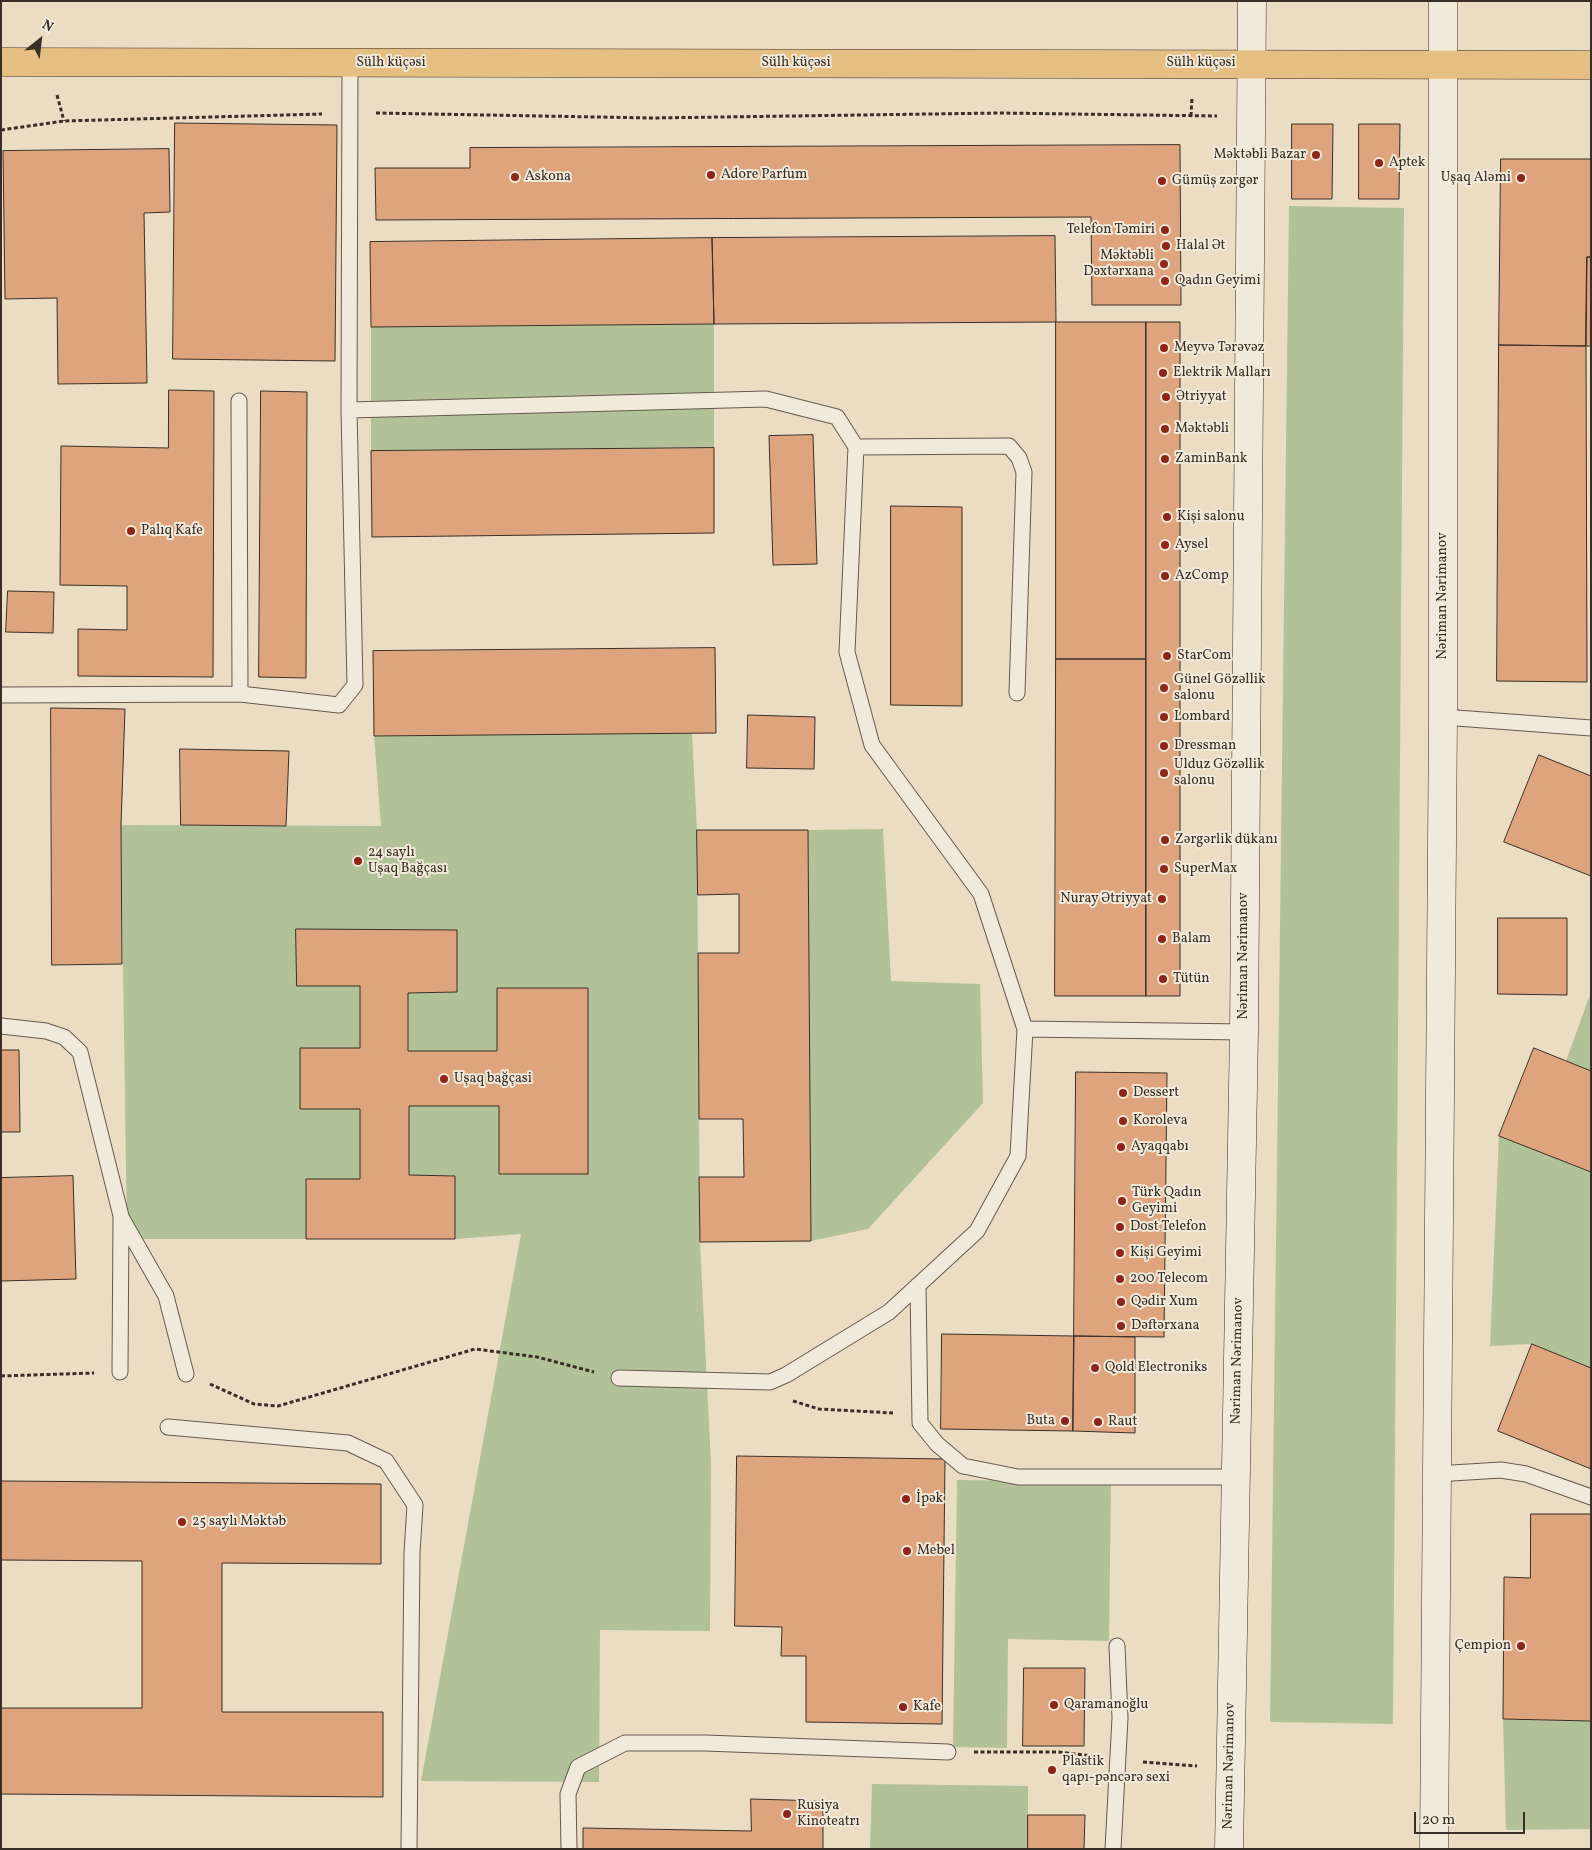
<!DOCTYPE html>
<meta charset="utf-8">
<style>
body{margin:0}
#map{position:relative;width:1592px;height:1850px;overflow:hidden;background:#eaddc4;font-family:Vollkorn,serif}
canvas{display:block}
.frame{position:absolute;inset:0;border:2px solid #3a2f27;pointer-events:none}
.north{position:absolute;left:15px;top:15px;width:50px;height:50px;-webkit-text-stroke:4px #f1e9d9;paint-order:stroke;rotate:29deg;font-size:14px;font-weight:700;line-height:20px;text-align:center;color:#3a2f27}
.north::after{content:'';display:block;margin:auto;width:18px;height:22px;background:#3a2f27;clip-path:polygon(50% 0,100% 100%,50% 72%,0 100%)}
.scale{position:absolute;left:1414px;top:1812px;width:111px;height:22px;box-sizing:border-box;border:2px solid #3a2f27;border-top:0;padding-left:6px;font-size:15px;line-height:18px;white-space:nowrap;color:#3a2f27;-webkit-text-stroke:4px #f1e9d9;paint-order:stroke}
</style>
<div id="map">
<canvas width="1592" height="1850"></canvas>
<div class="frame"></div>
<div class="north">N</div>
<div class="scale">20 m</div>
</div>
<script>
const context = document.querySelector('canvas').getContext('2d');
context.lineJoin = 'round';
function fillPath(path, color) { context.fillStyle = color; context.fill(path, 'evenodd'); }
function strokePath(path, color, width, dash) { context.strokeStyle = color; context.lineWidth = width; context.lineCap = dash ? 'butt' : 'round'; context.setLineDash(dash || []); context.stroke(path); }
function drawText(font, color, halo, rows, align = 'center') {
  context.font = font + ' Vollkorn,serif'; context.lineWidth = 4; context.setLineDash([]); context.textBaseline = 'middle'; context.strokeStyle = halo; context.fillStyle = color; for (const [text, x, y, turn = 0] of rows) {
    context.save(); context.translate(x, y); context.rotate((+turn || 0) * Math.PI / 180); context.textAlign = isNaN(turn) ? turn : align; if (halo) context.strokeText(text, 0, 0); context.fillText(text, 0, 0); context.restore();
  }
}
fillPath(new Path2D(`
 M1289,206L1404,208L1393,1724L1270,1722Z
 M714,324V448L371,451V327Z
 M692,733L697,830L700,1242L711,1464L710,1631L600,1630L599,1782L421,1781L521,1234L455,1239V1176L409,1175V1106H499V1174H588V988H497V1051H408V993L457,992V930L297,929V986H360V1048L300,1049V1108L360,1109V1179H306V1239H127L121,825L381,826L374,736Z
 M883,829L891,981L980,984L983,1103L868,1229L811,1241L808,830Z
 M1591,992V1071L1566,1061Z
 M1499,1136L1591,1172V1368L1532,1344L1490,1346Z
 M957,1480L1111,1482L1109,1641L1008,1639L1007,1748L953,1747Z
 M1503,1719L1591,1721V1829L1506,1830Z
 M872,1784L1028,1786V1849H870Z`), '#b1c299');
const building = new Path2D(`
 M175,123L337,125L335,361L173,359Z
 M1292,124H1333L1332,199H1292Z
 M1359,124H1400L1399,199H1359Z
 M1180,145L1181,305H1092L1091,217L376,220L375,168H470V148Z
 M169,149L170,212L144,213L147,383L58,384L57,298L5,299L3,151Z
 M1501,159H1591V257H1587L1586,346L1499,345Z
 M1055,236L1056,322L714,324L712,238Z
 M712,238L714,324L371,327L370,242Z
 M1587,257H1591V346H1586Z
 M1056,322H1146V659H1056Z
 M1146,322H1180V996H1146Z
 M1499,345L1586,346L1587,682L1497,681Z
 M169,390L214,391L213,677L78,676V629L127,630V586L60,585L61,446L168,448Z
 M261,391L307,392L306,678L259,677Z
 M813,435L817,564L773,565L769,436Z
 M714,448V533L372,537L371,451Z
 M891,506L962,507V706L891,705Z
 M8,591L54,592L53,633L6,632Z
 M715,648L716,733L374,736L373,651Z
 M1056,659H1146V996H1055Z
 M51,708L125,709L121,825L122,964L52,965Z
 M748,715L815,717L814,769L747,768Z
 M180,749L289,751L286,826L181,825Z
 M1539,755L1591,776V876L1504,842Z
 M697,830H808L811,1241L700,1242L699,1177H744L743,1119H699L698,953H739V894L698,895Z
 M1498,918H1567V995L1498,994Z
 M296,929L457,930V992L408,993V1051H497V988H588V1174H499V1106H409V1175L455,1176V1239H306V1179H360V1109H300V1048H360V986H297Z
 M1534,1048L1591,1071V1172L1499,1136Z
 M1,1050H19L20,1132H1Z
 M1076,1072L1167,1073L1164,1337L1074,1336Z
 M73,1176L76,1279L1,1281V1178Z
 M942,1334L1074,1336L1073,1431L941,1429Z
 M1074,1336L1135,1337V1433L1073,1431Z
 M1532,1344L1591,1368V1469L1498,1431Z
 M737,1456L945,1459L942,1724L806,1722V1656H781L782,1627L735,1626Z
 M1,1481L381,1484V1564L222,1563V1712H383V1797L1,1794V1708H142V1561L1,1560Z
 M1531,1514H1591V1721L1503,1719L1504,1577L1530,1578Z
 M1024,1668H1085L1084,1746H1023Z
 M751,1799L823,1801V1849H583V1828L751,1831Z
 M1028,1815H1085L1084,1849H1028Z`);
fillPath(building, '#dda47d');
strokePath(building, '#3a2f27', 1);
const lane = new Path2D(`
 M239,401L240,694
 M349,410L766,399L837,417L856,447L847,652L872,745L981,894L1025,1029
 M856,447L1009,446L1019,458L1024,472L1017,693
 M1,695L240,694L339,705L355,685L349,410L350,63
 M1443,717L1591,728
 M1,1026L46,1031L64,1037L80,1052L121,1216L120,1372
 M121,1217L166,1296L186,1374
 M918,1285L920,1423L937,1444L963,1466L1018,1477H1236
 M619,1378L770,1382L786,1375L889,1312L977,1231L1018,1156L1025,1029L1244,1032
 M168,1427L348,1443L386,1461L415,1505L412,1553L409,1849
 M1436,1474L1501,1470L1526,1474L1591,1497
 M569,1849L568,1794L578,1767L625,1743H705L948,1752
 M1113,1849L1120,1718L1117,1646`);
const secondary = new Path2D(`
 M1229,1849L1244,1032L1252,1
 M1434,1849L1443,717V1`);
const highway = new Path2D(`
 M1,62L1591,65`);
strokePath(lane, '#665a4e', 17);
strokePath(secondary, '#3a2f27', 29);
strokePath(highway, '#3a2f27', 29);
strokePath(new Path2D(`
 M57,95L64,121
 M376,113L652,118L1000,113L1217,116
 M1191,116L1192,97
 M1,130L64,121L322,114
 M1,1376L94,1373
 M210,1384L254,1404L278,1406L475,1349L537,1357L594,1372
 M793,1401L819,1409L893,1413
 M974,1752H1059L1092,1756
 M1143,1762L1197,1766`), '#3a2f27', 3, [4, 2.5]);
strokePath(lane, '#f1e9d9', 15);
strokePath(secondary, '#f1e9d9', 28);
strokePath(highway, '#e5be82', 28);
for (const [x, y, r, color] of [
 [1316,155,5,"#8f2418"],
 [1379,163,5,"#8f2418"],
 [711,175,5,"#8f2418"],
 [515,177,5,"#8f2418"],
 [1521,178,5,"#8f2418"],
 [1162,181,5,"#8f2418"],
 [1165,230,5,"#8f2418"],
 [1166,246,5,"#8f2418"],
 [1164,264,5,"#8f2418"],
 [1165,281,5,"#8f2418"],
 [1164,348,5,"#8f2418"],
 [1163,373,5,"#8f2418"],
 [1166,397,5,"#8f2418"],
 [1165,429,5,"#8f2418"],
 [1165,459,5,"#8f2418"],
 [1167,517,5,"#8f2418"],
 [131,531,5,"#8f2418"],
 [1165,545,5,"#8f2418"],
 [1165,576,5,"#8f2418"],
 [1167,656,5,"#8f2418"],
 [1164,688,5,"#8f2418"],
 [1164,717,5,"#8f2418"],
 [1164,746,5,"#8f2418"],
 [1164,773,5,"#8f2418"],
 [1165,840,5,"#8f2418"],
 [358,861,5,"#8f2418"],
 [1164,869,5,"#8f2418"],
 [1162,899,5,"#8f2418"],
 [1162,939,5,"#8f2418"],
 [1163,979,5,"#8f2418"],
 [444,1079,5,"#8f2418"],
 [1123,1093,5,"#8f2418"],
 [1123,1121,5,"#8f2418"],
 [1121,1147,5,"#8f2418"],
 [1122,1201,5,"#8f2418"],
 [1120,1227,5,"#8f2418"],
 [1120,1253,5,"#8f2418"],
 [1120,1279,5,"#8f2418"],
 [1121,1302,5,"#8f2418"],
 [1121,1326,5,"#8f2418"],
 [1095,1368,5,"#8f2418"],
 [1065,1421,5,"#8f2418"],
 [1098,1422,5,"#8f2418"],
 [906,1499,5,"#8f2418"],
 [182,1522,5,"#8f2418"],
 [907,1551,5,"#8f2418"],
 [1521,1646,5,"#8f2418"],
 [1054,1705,5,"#8f2418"],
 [903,1707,5,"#8f2418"],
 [1052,1770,5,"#8f2418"],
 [787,1814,5,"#8f2418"]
]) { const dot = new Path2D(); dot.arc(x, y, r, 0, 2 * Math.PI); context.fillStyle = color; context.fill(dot); strokePath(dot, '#f1e9d9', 2); }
drawText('14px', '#3a2f27', '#f1e9d9', [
 ["Sülh küçəsi",391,63],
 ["Sülh küçəsi",796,63],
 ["Sülh küçəsi",1201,63],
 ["Nəriman Nərimanov",1443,596,-90],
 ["Nəriman Nərimanov",1244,956,-90],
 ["Nəriman Nərimanov",1238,1361,-89],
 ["Nəriman Nərimanov",1230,1766,-89]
]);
drawText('14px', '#3a2f27', '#f1e9d9', [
 ["Məktəbli Bazar",1306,155,"right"],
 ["Aptek",1389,163],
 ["Adore Parfum",721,175],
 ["Askona",525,177],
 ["Uşaq Aləmi",1511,178,"right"],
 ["Gümüş zərgər",1172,181],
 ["Telefon Təmiri",1155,230,"right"],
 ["Halal Ət",1176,246],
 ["Məktəbli",1154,256,"right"],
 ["Dəxtərxana",1154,272,"right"],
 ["Qadın Geyimi",1175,281],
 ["Meyvə Tərəvəz",1174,348],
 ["Elektrik Malları",1173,373],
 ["Ətriyyat",1176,397],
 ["Məktəbli",1175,429],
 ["ZaminBank",1175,459],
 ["Kişi salonu",1177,517],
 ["Palıq Kafe",141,531],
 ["Aysel",1175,545],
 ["AzComp",1175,576],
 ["StarCom",1177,656],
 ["Günel Gözəllik",1174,680],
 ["salonu",1174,696],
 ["Lombard",1174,717],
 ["Dressman",1174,746],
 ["Ulduz Gözəllik",1174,765],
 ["salonu",1174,781],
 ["Zərgərlik dükanı",1175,840],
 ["24 saylı",368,853],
 ["Uşaq Bağçası",368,869],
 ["SuperMax",1174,869],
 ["Nuray Ətriyyat",1152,899,"right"],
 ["Balam",1172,939],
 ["Tütün",1173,979],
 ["Uşaq bağçasi",454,1079],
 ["Dessert",1133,1093],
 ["Koroleva",1133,1121],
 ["Ayaqqabı",1131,1147],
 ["Türk Qadın",1132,1193],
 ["Geyimi",1132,1209],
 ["Dost Telefon",1130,1227],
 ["Kişi Geyimi",1130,1253],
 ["200 Telecom",1130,1279],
 ["Qədir Xum",1131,1302],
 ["Dəftərxana",1131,1326],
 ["Qold Electroniks",1105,1368],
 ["Buta",1055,1421,"right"],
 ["Raut",1108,1422],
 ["İpək",916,1499],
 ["25 saylı Məktəb",192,1522],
 ["Mebel",917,1551],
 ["Çempion",1511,1646,"right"],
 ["Qaramanoğlu",1064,1705],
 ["Kafe",913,1707],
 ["Plastik",1062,1762],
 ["qapı-pəncərə sexi",1062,1778],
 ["Rusiya",797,1806],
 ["Kinoteatrı",797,1822]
], 'left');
</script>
